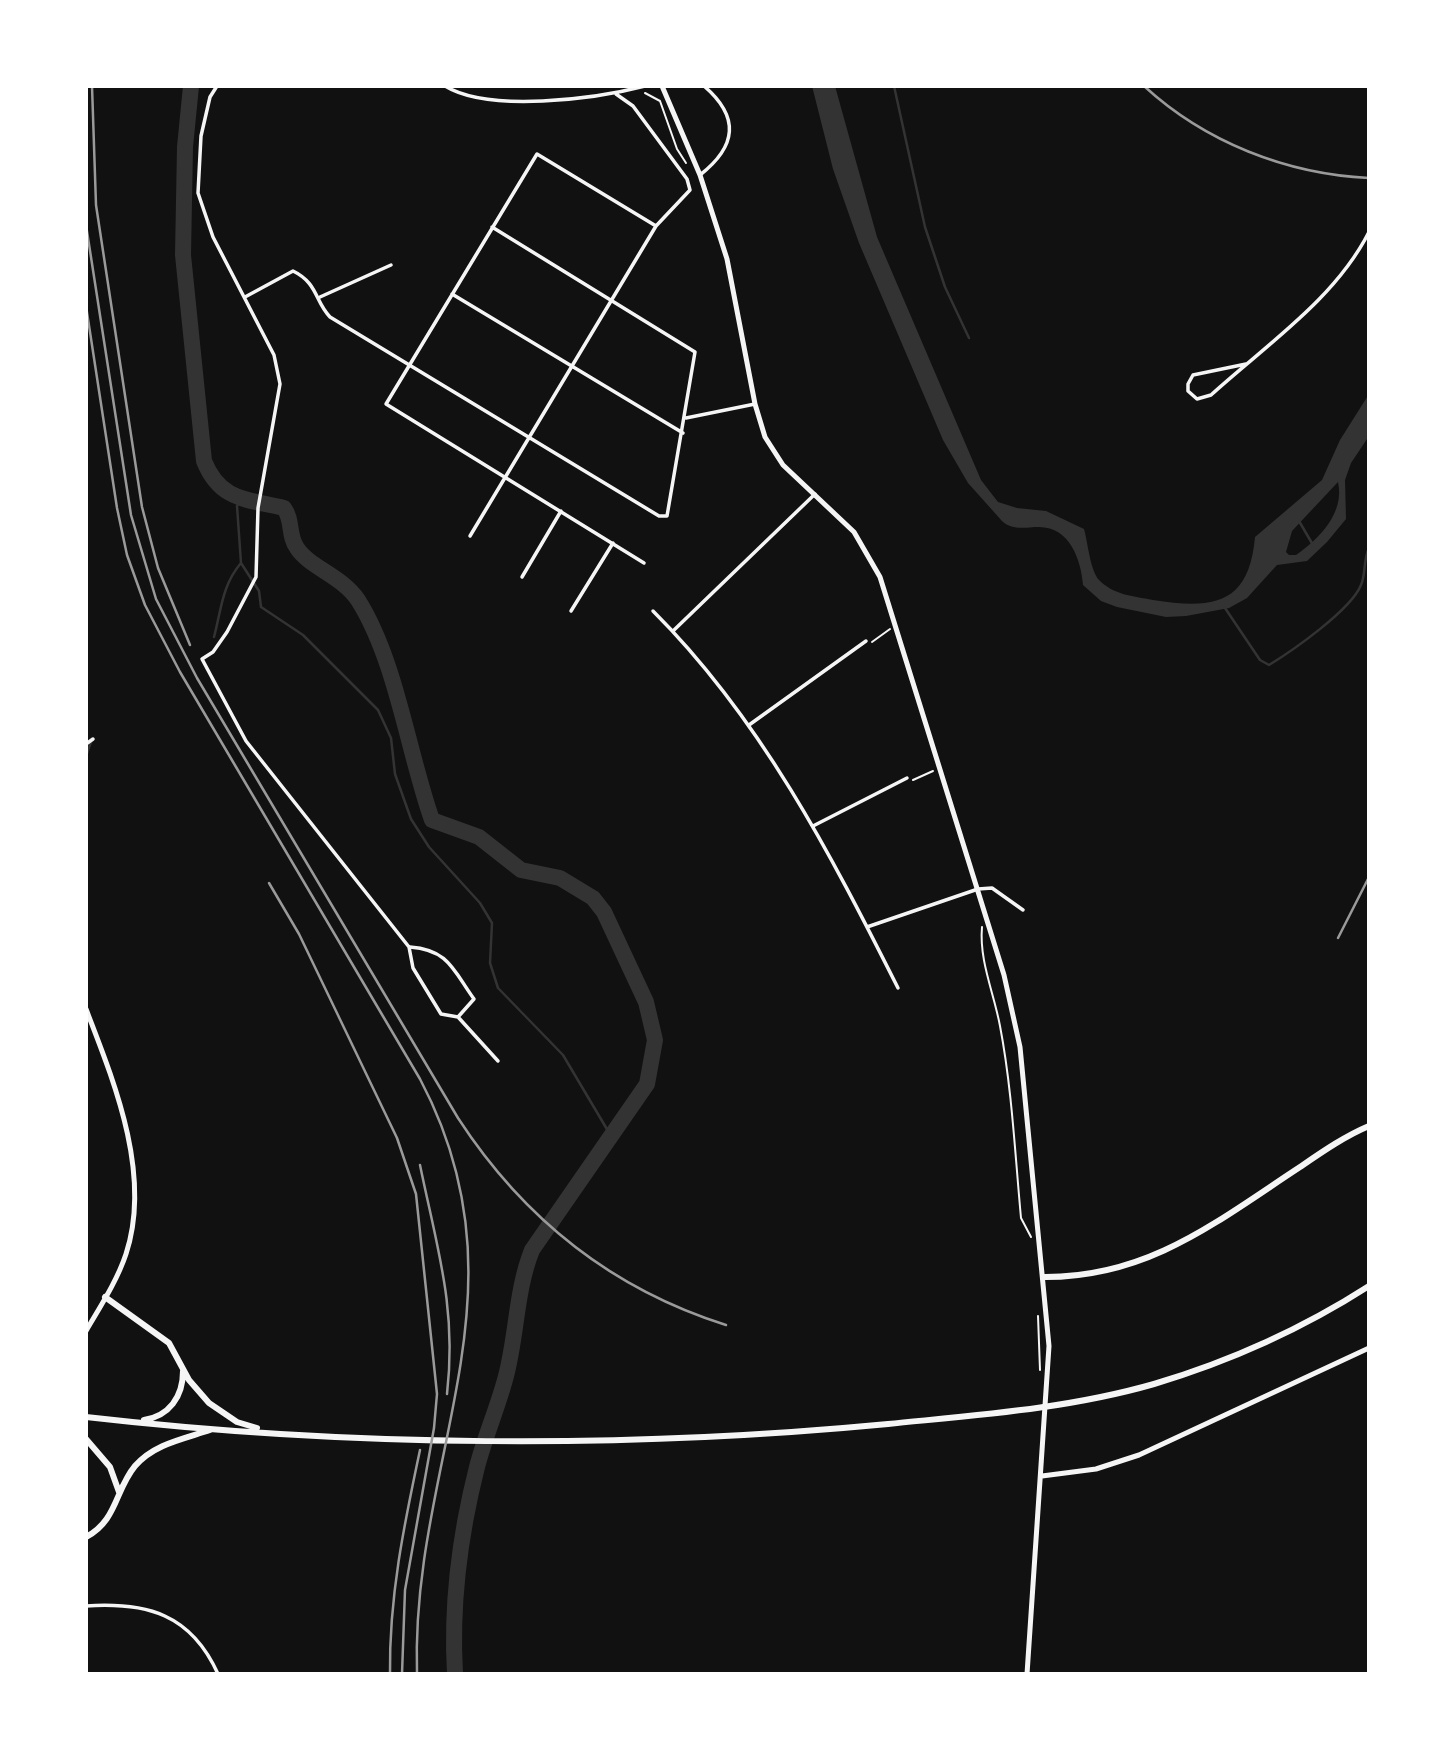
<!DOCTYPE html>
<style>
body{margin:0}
#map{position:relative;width:1455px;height:1760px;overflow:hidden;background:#111;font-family:Signika,sans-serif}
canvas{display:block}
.frame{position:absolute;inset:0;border:88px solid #fff;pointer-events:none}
</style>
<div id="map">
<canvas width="1455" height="1760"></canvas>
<div class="frame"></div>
</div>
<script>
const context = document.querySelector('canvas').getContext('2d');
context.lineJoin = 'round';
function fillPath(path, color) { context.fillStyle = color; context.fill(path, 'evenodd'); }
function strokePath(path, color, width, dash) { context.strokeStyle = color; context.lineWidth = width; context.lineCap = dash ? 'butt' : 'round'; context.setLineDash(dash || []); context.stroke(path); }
fillPath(new Path2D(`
 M812,86H835L877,237L981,480L998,502L1017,508L1046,511L1084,529C1088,543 1090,570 1099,580C1114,595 1132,596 1153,600C1212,609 1249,606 1255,537L1322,480L1340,440L1369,394V436L1351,463L1345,480L1346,519L1327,542L1307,561L1277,565L1247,598L1229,608L1186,616L1166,617L1117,607L1101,601L1083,585C1081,560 1070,527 1039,527C1025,527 1013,531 1002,521L968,483L943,440L859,243L833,169ZM1338,482C1345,513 1319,539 1296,555H1289L1286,552L1292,531Z`), '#333');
strokePath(new Path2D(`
 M894,86L925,227L945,287L969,338
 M1299,521L1313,545
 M241,563L259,591L261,607L303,635L378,710L391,738L395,774L411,819L429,847L480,903L492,923L490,963L498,988L563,1055L611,1136
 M1225,608L1260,660L1269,665C1292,651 1351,610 1361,585C1366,574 1363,560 1369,548
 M214,637C221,611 222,585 241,563L237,506L241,498
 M86,756L92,739`), '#333', 2.5);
strokePath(new Path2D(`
 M191,86L185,147L183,255L204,461C220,501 247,499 284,508C293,520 288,536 297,548C309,567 342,576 358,600C396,660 408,752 432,820L479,837L521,870L560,878L593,898L604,912L646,1002L655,1040L647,1084L532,1250C516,1290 517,1334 506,1376C498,1407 485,1436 477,1467C460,1534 451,1606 455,1674`), '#333', 16);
strokePath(new Path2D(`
 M645,93L660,101L677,149L686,163
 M872,642L890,629
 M913,780L933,771
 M982,927C979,961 994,993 1000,1026C1012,1089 1015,1154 1021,1218L1031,1237
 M1038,1316L1040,1370`), '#f5f5f5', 2);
strokePath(new Path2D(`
 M217,86L210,97L201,136L198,193L213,237L274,355L280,384L258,508L256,577L227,632L213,652L202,659L246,741L409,947L413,968L441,1014L458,1017L498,1061
 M445,86C489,113 595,99 645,86
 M700,175C737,146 740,117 704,86
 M452,294L683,433
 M245,297L293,271C318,283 315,302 330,317L659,516H667L695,352L492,227
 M320,297L391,265
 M1246,364L1193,375L1188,384V391L1197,399L1211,395C1266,345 1335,299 1369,232
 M686,418L755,404
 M470,536L656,226L690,190L687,179L633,106L616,94
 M644,563L386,404L537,154L656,226
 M522,577L561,511
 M571,611L613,543
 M653,611C761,719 830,853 898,988
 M673,631L815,494
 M749,725L866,641
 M86,744L93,739
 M813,826L907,778
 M867,927L978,889L992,888L1023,910
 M410,947C449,950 453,970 474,999L458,1017
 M86,1606C147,1602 191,1614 218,1674`), '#f5f5f5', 3.5);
strokePath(new Path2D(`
 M662,86L700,175L727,259L755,404L765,437L783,465L854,532L880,577L1004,975L1020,1047L1049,1346L1027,1674
 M86,1009C115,1084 152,1175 126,1254C117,1281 100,1307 86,1331
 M1042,1476L1096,1469L1139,1455L1369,1348`), '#f5f5f5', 5);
strokePath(new Path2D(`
 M1043,1277C1148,1278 1216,1222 1300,1167C1322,1152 1345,1136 1369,1126
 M105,1297L169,1343L189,1380L209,1403L237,1422L257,1428
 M86,1417C347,1447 626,1449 888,1424C977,1415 1067,1409 1154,1384C1231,1361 1302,1329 1369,1286
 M144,1420C169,1416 183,1397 183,1371
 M86,1439L110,1467L119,1492
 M86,1537C117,1521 115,1490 135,1466C154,1444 183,1439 210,1430`), '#f5f5f5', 6);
strokePath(new Path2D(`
 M92,86L96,205L142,507L158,568L190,645
 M1144,86C1205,142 1286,174 1369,178
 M86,225L131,515L156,599L197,678L458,1118C523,1218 612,1289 726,1325
 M86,306L117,508L127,555L145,605L180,672L420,1079C534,1294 410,1458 417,1674
 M269,883L299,934L397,1138L416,1194L437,1394L434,1428L405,1590L402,1674
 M1338,938L1369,877
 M420,1165C437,1248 457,1308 447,1394
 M390,1674C389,1597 404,1525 420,1450`), '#9a9a9a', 2.5);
</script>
